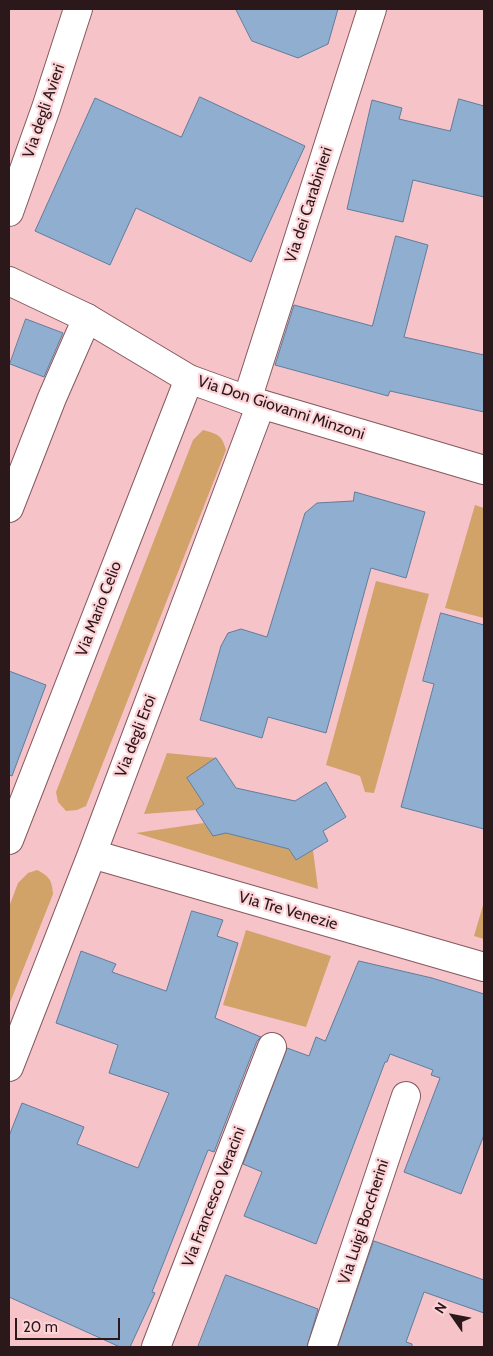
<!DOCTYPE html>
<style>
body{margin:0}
#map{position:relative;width:493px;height:1356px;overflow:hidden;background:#f6c3c8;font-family:Cabin,sans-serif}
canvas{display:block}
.frame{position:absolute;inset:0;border:10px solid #2a181a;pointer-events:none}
.north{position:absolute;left:428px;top:1291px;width:50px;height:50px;-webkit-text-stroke:4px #fdd3d7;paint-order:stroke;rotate:303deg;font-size:14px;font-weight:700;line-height:20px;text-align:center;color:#2a181a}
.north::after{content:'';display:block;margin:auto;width:18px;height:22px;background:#2a181a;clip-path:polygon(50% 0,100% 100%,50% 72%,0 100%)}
.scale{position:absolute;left:15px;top:1318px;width:105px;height:22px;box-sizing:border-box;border:2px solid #2a181a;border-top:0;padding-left:6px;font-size:15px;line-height:18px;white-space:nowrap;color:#2a181a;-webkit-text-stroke:4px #fdd3d7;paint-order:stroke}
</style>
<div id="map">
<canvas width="493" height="1356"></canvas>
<div class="frame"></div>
<div class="north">N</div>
<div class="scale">20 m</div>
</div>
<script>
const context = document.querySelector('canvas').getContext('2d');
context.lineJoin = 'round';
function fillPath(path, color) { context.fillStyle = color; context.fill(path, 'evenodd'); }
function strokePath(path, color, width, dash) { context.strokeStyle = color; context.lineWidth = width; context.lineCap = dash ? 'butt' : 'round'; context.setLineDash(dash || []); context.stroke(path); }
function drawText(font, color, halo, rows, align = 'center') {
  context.font = font + ' Cabin,sans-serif'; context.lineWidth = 4.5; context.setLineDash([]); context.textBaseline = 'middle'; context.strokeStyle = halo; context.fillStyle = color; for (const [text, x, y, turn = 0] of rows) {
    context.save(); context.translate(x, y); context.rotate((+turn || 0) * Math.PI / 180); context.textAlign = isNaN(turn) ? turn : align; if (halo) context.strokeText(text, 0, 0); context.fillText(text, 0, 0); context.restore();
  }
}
fillPath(new Path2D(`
 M203,430C218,434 222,435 226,450L86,806L77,810L66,811L58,802L56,792L193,440Z
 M475,505L484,508V618L445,608Z
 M376,581L429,594L374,793L365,792L360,776L326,765Z
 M167,753L216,758L187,778L204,804L196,810L144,814Z
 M204,823L213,835L226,833L289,849L296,860L313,850L318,889L136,833Z
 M37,870C49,876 52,880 53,894L9,1005V907L18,883L28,873Z
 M484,902V939L474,936Z
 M246,930L331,956L306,1027L223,1005Z`), '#d1a369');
const building = new Path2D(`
 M236,9H338L328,44L298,58L252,41Z
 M200,97L305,146L251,262L136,208L110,265L35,231L95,98L181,137Z
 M459,99L484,106V197L413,180L403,222L347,209L372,100L402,108L399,119L450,131Z
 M396,236L428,245L404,337L484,355V412L390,391L388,396L275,365L294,305L372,326Z
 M26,319L63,333L44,377L10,364Z
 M355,492L425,512L406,578L371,568L326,733L268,717L262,738L200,720L221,646L228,633L241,629L267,637L305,513L317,503L353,501Z
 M441,613L484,625V829L401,807L434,684L423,681Z
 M9,671L46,685L12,776L9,775Z
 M216,758L236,788L295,801L326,782L346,817L323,831L328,841L296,860L289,849L226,833L213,836L196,810L204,804L187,778Z
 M192,911L223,920L217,936L238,943L215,1018L261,1037L257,1041L214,1152L208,1150L152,1292L155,1293L130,1347H120L9,1297V1136L22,1103L84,1127L77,1144L138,1168L169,1093L109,1073L118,1045L56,1023L81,951L116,964L112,972L166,991Z
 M359,961L432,978L484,994V1135L461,1194L404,1172L440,1078L431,1075L433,1070L390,1054L387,1062H385L316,1244L244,1216L262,1172L243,1164L287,1048L309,1056L316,1037L325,1041Z
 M374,1241L484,1280V1313L424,1292L406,1342L412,1344V1347H338Z
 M226,1275L318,1309L307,1347H198Z`);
fillPath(building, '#90aed0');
strokePath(building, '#607c9b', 1);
const minor = new Path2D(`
 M9,212L46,108L78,9
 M247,400L372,9
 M9,508L52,398L87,318
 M9,840L189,379
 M92,854L484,967
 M9,1067L92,854L261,404
 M156,1347L272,1047
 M322,1347L406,1096`);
const tertiary = new Path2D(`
 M9,281L87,318L189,379L247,400L484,470`);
strokePath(minor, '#85595e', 30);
strokePath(tertiary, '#85595e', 30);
strokePath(minor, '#fff', 28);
strokePath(tertiary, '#fff', 28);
drawText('16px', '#2a181a', '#fdd3d7', [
 ["Via degli Avieri",44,111,-71],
 ["Via dei Carabinieri",309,205,-72],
 ["Via Don Giovanni Minzoni",281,408,18],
 ["Via Mario Celio",99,609,-69],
 ["Via degli Eroi",136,736,-69],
 ["Via Tre Venezie",288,911,16],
 ["Via Francesco Veracini",214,1197,-69],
 ["Via Luigi Boccherini",364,1222,-72]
]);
</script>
